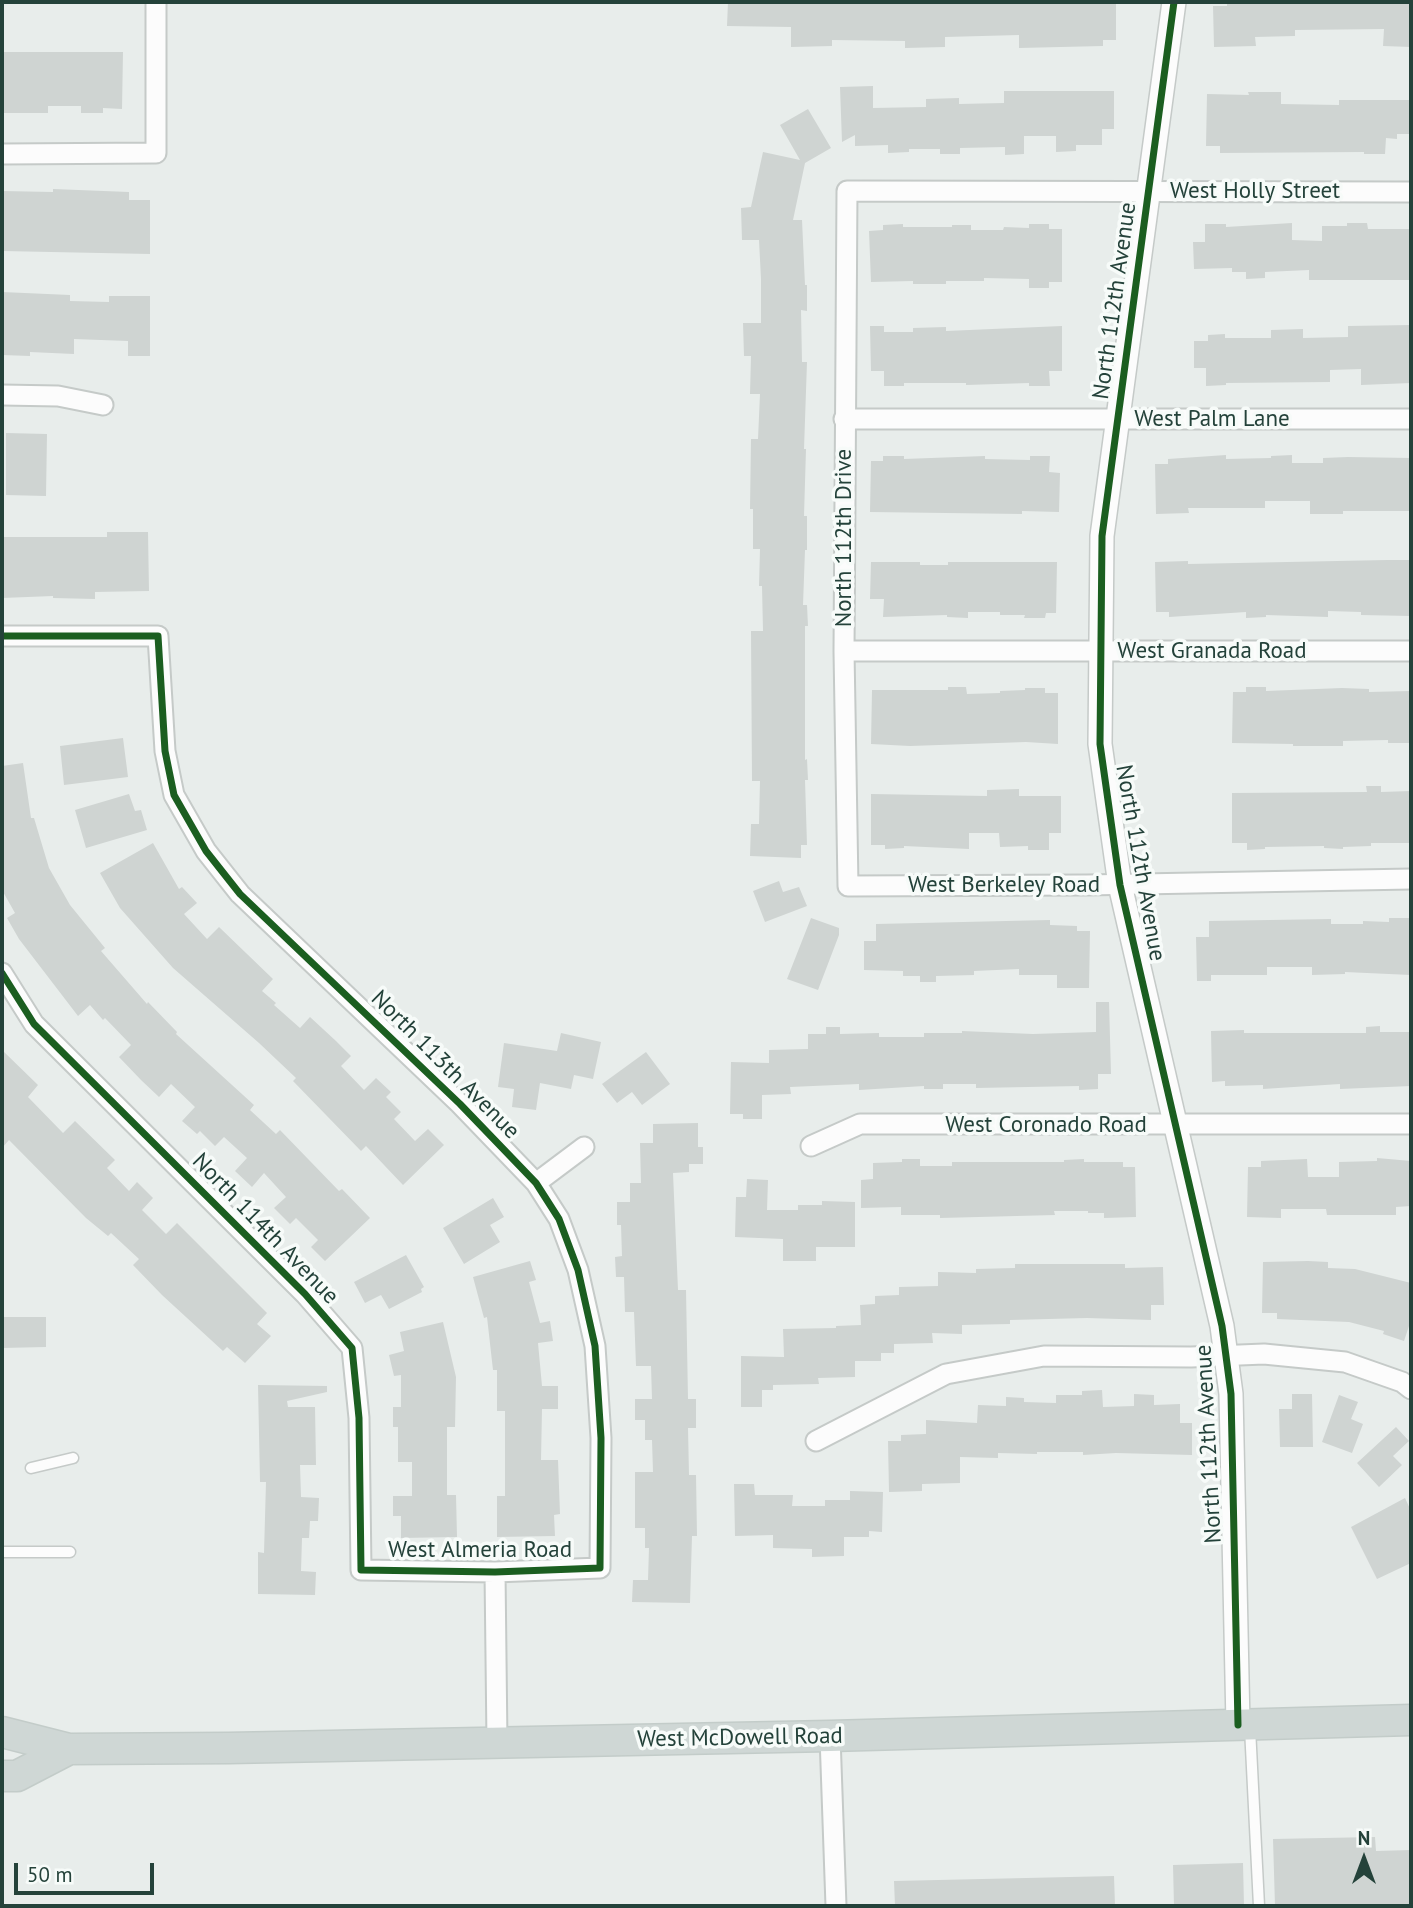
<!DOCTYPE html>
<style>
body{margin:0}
#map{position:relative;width:1413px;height:1908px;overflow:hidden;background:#e8edeb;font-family:"PT Sans",sans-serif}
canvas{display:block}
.frame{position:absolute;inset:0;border:4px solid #24423a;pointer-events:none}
.north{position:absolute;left:1329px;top:1824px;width:70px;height:70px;-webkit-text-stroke:5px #f7fbf9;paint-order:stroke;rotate:0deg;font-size:19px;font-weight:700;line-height:28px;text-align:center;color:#24423a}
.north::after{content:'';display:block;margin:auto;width:24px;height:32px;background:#24423a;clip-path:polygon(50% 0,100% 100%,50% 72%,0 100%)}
.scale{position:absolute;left:14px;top:1863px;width:140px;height:32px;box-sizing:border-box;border:4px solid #24423a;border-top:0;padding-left:9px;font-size:21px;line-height:24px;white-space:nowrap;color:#24423a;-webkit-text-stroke:5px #f7fbf9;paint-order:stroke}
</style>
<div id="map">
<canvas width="1413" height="1908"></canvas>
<div class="frame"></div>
<div class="north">N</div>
<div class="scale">50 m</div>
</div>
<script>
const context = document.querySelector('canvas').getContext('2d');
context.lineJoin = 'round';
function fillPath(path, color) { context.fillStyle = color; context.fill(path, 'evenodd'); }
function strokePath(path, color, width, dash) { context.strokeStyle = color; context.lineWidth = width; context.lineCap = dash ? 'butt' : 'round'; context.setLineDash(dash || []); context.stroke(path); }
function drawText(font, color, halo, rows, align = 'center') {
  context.font = font + ' "PT Sans",sans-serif'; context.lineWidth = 7; context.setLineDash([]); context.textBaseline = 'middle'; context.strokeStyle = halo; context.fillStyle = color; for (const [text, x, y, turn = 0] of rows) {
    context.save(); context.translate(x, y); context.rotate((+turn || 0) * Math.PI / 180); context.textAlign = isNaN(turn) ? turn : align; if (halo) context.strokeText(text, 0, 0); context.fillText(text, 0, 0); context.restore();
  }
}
fillPath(new Path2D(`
 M728,2H1116V40H1103V46L1019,48V35L945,37V47L905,48V41L832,40V46L791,47V27L727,26Z
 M1227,2H1411V47L1383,46L1384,29L1295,30V36L1255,37L1256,46L1214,47L1213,6H1227Z
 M2,52H123L122,109L103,108V113H81V106H48V113H2Z
 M873,86V108L926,107V99L959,98V104L1004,103V91H1114V129H1102V145H1076V151L1056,152V136H1024V154L1005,155V147L960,148V154H940V149H909V152L888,153V145L855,146V135L842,142L840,87Z
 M1248,92H1281V104L1339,105V100H1411V134H1397V139L1386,138L1385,154H1364V152L1220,153V146H1206L1207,94L1249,95Z
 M808,109L831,148L805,163L793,220H802L805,285H807V311L801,310L802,362H807L804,449H806L804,516H807V550H805L803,605H807L808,626H805V760L807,759L808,780H805L807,845H801V858L750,856L751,824H759L760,781H752L751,631H763L762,586H759L760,549H753V509H750L751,439H758L760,394H750L751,356H744L743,323H761V279L759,240H742L741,208L751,207L763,152L800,160L780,125Z
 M53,189L129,192V200H150V254L2,251V191L53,192Z
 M1292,223V240L1322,241V226H1347V223H1367L1368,229H1411V280H1309V270L1265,272V278L1246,279V272H1232V268L1194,269L1193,242H1205V224H1226V227Z
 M903,224V227H952V225H971V230H1003L1004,227L1029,228V224H1049V229H1062V282H1049V288H1029V279L984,278V281H946V284H913V281L871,282L869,231L883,230V225Z
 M2,292L70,295V301L109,302V296H150V356H128V341L74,339V354L30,352V356L2,355Z
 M1411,325V383L1361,385V369L1330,370V382L1226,383V385L1206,386V368H1194V341H1208V335L1225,334V338H1271V330L1303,329V338L1348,337V326Z
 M870,326H884V332H913V328L946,327V331L1062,326V371H1049L1050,386H1029V383L966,385V383H904V386H884V371H871Z
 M6,433L47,434L46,496L6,495Z
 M1226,455V459L1271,458V456L1292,455V463H1323V458L1348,457L1411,458V511H1343V514H1310V501H1265V508H1188L1189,513L1156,514L1155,464H1168V459Z
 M883,456H904V459L985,456V459L1030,460V456H1050L1049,472L1060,473L1059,512L1022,511V514L870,512L871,461H883Z
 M107,532H148L149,591L95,592V599L53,598V596L2,598V537H107Z
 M1387,560H1411V616L1361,615V612L1328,611V617L1266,615V617L1246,618V612L1169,617V612H1156L1155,562L1188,561V564Z
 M871,562H920V565H948V562H1057L1056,613H1046L1045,618H1024L1025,615H1000V612H968V618L947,617V615L883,617L884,599H870Z
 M948,687H966L967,694L1000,693V691L1025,690V688H1045V693H1058V744L1026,742L910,746L871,744L872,690H948Z
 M1246,687H1266V691L1342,688L1369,689V692L1411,691V743H1388V740L1343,741V746H1293V744L1232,743L1233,692H1246Z
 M123,738L128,777L64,785L60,746Z
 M23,763L31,818H34L49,868L70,905L105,948L101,951L147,1004L148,1002L177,1032L176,1034L254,1105L250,1110L276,1134L280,1130L339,1191L342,1189L370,1218L325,1261L311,1247L318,1240L296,1218L290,1224L274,1208L286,1197L264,1173L252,1187L235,1171L247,1158L224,1137L215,1146L200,1131L197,1134L182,1121L195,1107L171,1084L159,1097L141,1080L119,1057L131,1045L105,1018L103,1020L90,1005L78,1016L19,939L7,918L15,913L2,890V766Z
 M1366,786H1381V792L1411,791V843H1371V846L1343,847V849L1324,848V846L1265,847V849L1247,850V843H1232V793L1367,792Z
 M1019,789V796H1061V833H1049V850H1028V846L1000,847L999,833H969V849L904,846V848L885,849V845H871V794L987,796V790Z
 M129,794L135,811L141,810L147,830L86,848L75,810Z
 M153,843L179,889L182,887L197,903L184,914L207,939L219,927L273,979L262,991L276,1003L274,1005L300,1028L310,1017L336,1041L351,1056L341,1066L364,1090L376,1078L391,1092L386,1097L401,1112L394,1119L415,1141L428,1129L444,1145L403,1185L366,1146L361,1151L293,1081L296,1078L259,1043L173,968L120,908L100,873Z
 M779,881L783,892L799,887L807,906L765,922L753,891Z
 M811,918L839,928V935L818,990L787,979Z
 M1389,918H1409V924H1411V975L1345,972V974L1312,975V967H1267V975H1211V981H1197L1196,937H1209V921L1331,919V924H1363V921L1389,922Z
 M1050,920V925L1077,926V931H1090L1089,988H1057V975H1019V969L974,971V975L936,976V982H920V976H903V971L864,970V941H876V924Z
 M1096,1002H1109L1111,1074H1098V1089L1079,1090V1086L976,1088V1084H943V1089H924V1086L859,1090V1084L790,1087L791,1094L762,1095V1119H743V1114H730L731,1062L769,1063V1050L808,1049V1034H826V1027H840V1034L879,1033V1037H924V1033H962V1031L1033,1034L1096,1032Z
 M1380,1026V1032H1411V1086L1340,1089V1084L1263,1089V1085L1225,1086V1081L1212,1082L1211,1031L1244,1030V1033H1366V1027Z
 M561,1033L601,1042L593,1079L574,1075L571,1089L540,1083L536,1110L512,1107L514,1089L498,1087L504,1043L557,1051Z
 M2,1050L38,1085L28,1097L63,1133L75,1121L115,1160L107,1168L129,1191L137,1182L153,1198L142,1210L166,1234L177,1223L267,1313L257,1324L271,1336L245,1363L227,1347L223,1351L162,1295L133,1265L139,1259L111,1233L108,1236L86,1218L9,1140L2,1148Z
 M646,1052L670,1084L642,1105L632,1092L617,1103L602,1084Z
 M698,1123V1147H703V1164H689V1172L673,1173L678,1290H686L688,1399H696V1428H688L689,1475H696L697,1536H692L690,1603L632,1602L633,1580H648L649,1548H645V1528H635V1472H653L652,1440H645V1420H635V1399H652L651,1366H636L634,1312H625L624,1277H616L615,1257L622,1256L621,1225H617V1202H630V1183H641L640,1143H653V1124Z
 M1377,1158L1411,1161V1206L1396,1207V1215H1327L1326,1209H1281V1218L1247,1217L1248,1167H1261V1161L1307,1159L1308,1177H1339V1162L1377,1161Z
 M902,1159H920V1166H952V1162H1064V1160L1084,1159V1162H1123V1167H1135L1136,1217L1104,1218V1213H1088V1211H1054L1055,1215L940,1218V1215H901V1207L861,1208V1180L873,1179V1163L902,1162Z
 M747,1179L768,1180L767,1210H798V1205H822V1201L855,1202V1247H816V1261H783V1239L735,1237L736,1197H746Z
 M493,1198L504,1217L490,1225L500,1242L464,1264L443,1228Z
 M406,1255L424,1287L421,1289L422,1292L389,1309L381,1295L365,1303L354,1282Z
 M530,1261L536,1280L529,1282L540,1323L550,1321L553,1341L538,1343L542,1386H558V1409H542L541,1460H558L560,1514L554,1515L555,1536L497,1537V1496H505V1411H497V1370H493L487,1317L484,1318L473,1277Z
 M1308,1261L1328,1262V1268L1355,1269L1411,1283V1320L1404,1341L1383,1334L1384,1331L1349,1322L1277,1319V1313H1262L1263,1262Z
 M1015,1264H1125V1268L1163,1267L1164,1305H1151V1320L1087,1318L1010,1320V1324L962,1325V1334L932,1333L933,1343L894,1344V1353H881V1361H855V1377L818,1378L819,1384L773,1385V1390H762V1407H741V1356L784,1357L783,1329L836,1328V1326L861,1325L860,1305L875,1304V1296L899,1295V1287L938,1286V1272L976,1273V1269L1015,1268Z
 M2,1317H46V1347L2,1348Z
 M443,1322L456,1377L455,1427H447V1495H456L457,1537L401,1538V1516H393V1496H412V1462H398V1427H393V1407H401V1375L394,1376L389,1355L404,1351L400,1332Z
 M258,1385L327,1386V1392L287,1401L288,1407H315L316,1465H300L301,1497L319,1498L318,1521H310L309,1538H302L301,1571L316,1572L315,1595L258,1594V1552L264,1553L266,1482H260Z
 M1102,1390L1103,1407L1134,1406V1394L1154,1395V1405L1180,1404V1423H1192V1455L1116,1453L1083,1455V1452H1037V1454L998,1453V1458L960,1457V1483L922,1484V1491L889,1492L888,1441H901V1435L926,1434V1420L977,1423L978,1405L1006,1406V1397L1024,1398V1402L1056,1403V1395H1082V1391Z
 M1292,1394H1312L1313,1447H1280L1279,1409H1292Z
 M1339,1395L1358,1402L1351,1419L1363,1424L1352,1453L1322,1442Z
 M1396,1427L1409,1441L1393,1456L1402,1465L1379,1487L1357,1463Z
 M734,1484H754L755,1495H793L792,1506H825V1500H850V1491L883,1492L882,1532L869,1531V1537H844V1556L812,1557V1549L773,1548V1535L735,1536Z
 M1405,1498L1411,1511V1563L1377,1579L1351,1527Z
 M1375,1837L1376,1851L1411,1850V1906H1275L1273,1839Z
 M1243,1863L1244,1906H1174L1173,1865Z
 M1114,1876L1115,1906H895L894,1881Z`), '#cfd4d2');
const service = new Path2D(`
 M31,1468L73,1458
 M2,1552H70
 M1250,1728L1259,1906`);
const minor = new Path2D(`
 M2,154L156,153V2
 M1411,192L847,191L844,651L848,886L1086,885L1411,879
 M2,395L58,396L103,405
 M844,419H1411
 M2,636H158L165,751L174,795L206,851L240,894L460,1104L536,1183L559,1219L578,1270L595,1346L601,1438L600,1568L495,1572L361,1570L359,1418L352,1348L305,1294L34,1024L2,973
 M844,651H1411
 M811,1146L860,1124H1411
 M536,1183L584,1147
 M816,1441L946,1374L1044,1356L1191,1357L1264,1354L1345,1362L1402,1382L1411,1389
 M495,1572L497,1743
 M830,1736L836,1906`);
const tertiary = new Path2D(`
 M1174,2L1102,536L1100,744L1120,885L1222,1326L1231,1394L1238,1725`);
const primary = new Path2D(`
 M2,1732L69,1749L229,1748L830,1736L1411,1720
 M2,1776H17L69,1749`);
strokePath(service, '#c5cac8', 13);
strokePath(minor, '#c5cac8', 23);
strokePath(tertiary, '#c5cac8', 26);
strokePath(primary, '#c3ccc9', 33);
strokePath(service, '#fcfcfc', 10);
strokePath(minor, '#fcfcfc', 19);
strokePath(tertiary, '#fcfcfc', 23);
strokePath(primary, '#cfd7d5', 30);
strokePath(new Path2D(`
 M1174,2L1102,536L1100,744L1120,885L1222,1326L1231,1394L1238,1725
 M2,636H158L165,751L174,795L206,851L240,894L460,1104L536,1183L559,1219L578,1270L595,1346L601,1438L600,1568L495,1572L361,1570L359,1418L352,1348L305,1294L34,1024L2,973`), '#1b5e20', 7);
drawText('23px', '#24423a', '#f7fbf9', [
 ["West Holly Street",1255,191],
 ["North 112th Avenue",1115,301,-82],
 ["West Palm Lane",1212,419],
 ["North 112th Drive",844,538,-90],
 ["West Granada Road",1212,651],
 ["North 112th Avenue",1140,863,80],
 ["West Berkeley Road",1004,885],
 ["North 113th Avenue",445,1065,45],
 ["West Coronado Road",1046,1125],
 ["North 114th Avenue",265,1229,46],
 ["North 112th Avenue",1209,1444,-93],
 ["West Almeria Road",480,1550],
 ["West McDowell Road",740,1738,-1]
]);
</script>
